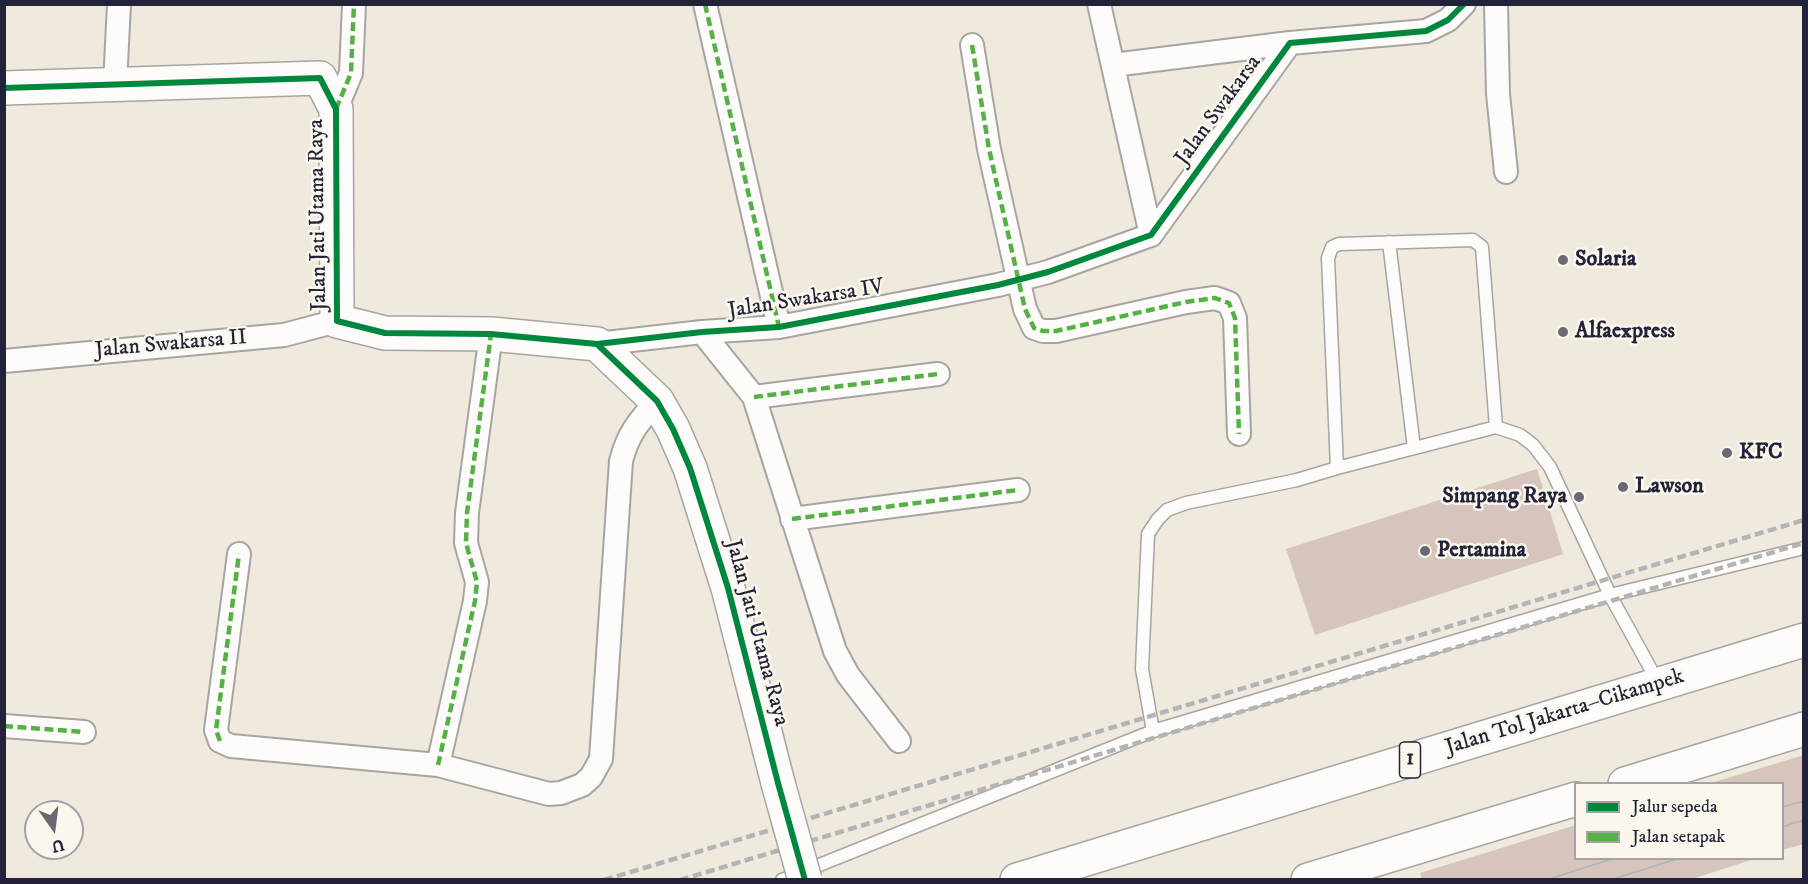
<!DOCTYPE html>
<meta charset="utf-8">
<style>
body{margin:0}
#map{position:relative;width:1808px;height:884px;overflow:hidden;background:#efe9de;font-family:"IM FELL DW Pica",serif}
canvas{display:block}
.frame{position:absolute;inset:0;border:6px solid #22223b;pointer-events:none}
.legend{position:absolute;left:1574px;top:782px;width:210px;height:78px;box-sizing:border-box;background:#fbf7ec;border:2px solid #a4a2a5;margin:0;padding:8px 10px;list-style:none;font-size:18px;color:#22223b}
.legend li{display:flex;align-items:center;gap:12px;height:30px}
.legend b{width:30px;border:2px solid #a4a2a5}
.north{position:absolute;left:24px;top:800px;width:60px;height:60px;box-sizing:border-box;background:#fbf7ec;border:2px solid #a4a2a5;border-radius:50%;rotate:166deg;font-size:16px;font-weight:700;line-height:24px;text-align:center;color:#22223b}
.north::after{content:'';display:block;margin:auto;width:21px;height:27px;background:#6a6874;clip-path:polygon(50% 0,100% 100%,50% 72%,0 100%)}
</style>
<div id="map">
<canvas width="1808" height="884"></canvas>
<div class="frame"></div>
<ul class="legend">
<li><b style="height:8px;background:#00873e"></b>Jalur sepeda</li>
<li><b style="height:8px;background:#55b146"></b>Jalan setapak</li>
</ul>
<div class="north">U</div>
</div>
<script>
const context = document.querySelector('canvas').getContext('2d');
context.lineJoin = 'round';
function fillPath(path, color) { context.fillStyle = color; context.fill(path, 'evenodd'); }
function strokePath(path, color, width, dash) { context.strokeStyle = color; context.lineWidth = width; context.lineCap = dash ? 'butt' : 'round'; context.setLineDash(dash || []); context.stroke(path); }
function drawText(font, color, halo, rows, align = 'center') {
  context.font = font + ' "IM FELL DW Pica",serif'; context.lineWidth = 5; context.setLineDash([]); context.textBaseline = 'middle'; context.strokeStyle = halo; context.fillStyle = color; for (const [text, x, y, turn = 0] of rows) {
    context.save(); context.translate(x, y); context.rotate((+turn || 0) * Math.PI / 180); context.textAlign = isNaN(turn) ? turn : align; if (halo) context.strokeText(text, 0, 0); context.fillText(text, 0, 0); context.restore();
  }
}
fillPath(new Path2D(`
 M1537,469L1563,554L1315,635L1286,549Z
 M1804,755V844L1782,850V784L1711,783Z
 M1576,825V858L1754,859L1689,880H1422L1420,873Z`), '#d5c5bc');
const lane = new Path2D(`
 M1389,242L1414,448
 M1337,468L1328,258L1332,247L1339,244L1473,240L1482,247L1496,427
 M1153,731L1142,669L1148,534L1158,519L1167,510L1186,503L1297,480L1337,468L1496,427L1520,435L1533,445L1550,467L1610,595L1659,684
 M782,880L1153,731L1610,595L1804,548`);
const street = new Path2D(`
 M705,4L779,327
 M1099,4L1151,235
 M1496,4L1498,94L1506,172
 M972,45L989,149L1025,309L1034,328L1043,331H1056L1186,302L1215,298L1229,303L1235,318L1239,434
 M1113,65L1290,43
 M115,84L119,4
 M336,109L351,73L354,4
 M702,332L754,397L835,651L848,675L899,741
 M597,344L702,332L779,327L998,285L1048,272L1151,235L1290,43L1426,31L1448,20L1464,4
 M4,361L284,335L337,321
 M754,397L938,374
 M792,519L1018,490
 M239,554L216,730L220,741L231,746L438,765L549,794L561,793L582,785L591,777L601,759L621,461C628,434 638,422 657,401
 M4,726L84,732
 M438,765L475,601L477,582L466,543L467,513L491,334`);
const secondary = new Path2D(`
 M4,88L320,78L336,109L337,321L385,333L491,334L597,344L657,401L673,429L690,468L728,588L778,783`);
const highway = new Path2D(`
 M1625,784L1804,729
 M1017,880L1804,640
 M1308,880L1576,799`);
strokePath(lane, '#a8a4a1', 15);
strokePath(street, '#a8a4a1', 26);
strokePath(secondary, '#a8a4a1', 36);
strokePath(highway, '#a8a4a1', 36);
strokePath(lane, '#fdfcfa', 12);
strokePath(street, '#fdfcfa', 22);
strokePath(secondary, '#fdfcfa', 33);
strokePath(highway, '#fdfcfa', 33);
strokePath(new Path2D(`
 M1782,807L1804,801
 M1782,827L1804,820
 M1546,880L1615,858
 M1610,880L1680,858`), '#b4b3b5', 1.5);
strokePath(new Path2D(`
 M604,880L1804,520
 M680,880L1804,543`), '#b4b3b5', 4.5, [9, 4.5]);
const secondaryBridge = new Path2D(`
 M778,783L805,880`);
strokePath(secondaryBridge, '#a8a4a1', 36, []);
strokePath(secondaryBridge, '#fdfcfa', 33);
strokePath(new Path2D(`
 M705,4L779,327
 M972,45L989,149L1025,309L1034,328L1043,331H1056L1186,302L1215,298L1229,303L1235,318L1239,434
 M336,109L351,73L354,4
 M754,397L938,374
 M792,519L1018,490
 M4,726L84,732
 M220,741L216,730L239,554
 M438,765L475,601L477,582L466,543L467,513L491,334`), '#55b146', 4.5, [9, 4.5]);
strokePath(new Path2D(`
 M4,88L320,78L336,109L337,321L385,333L491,334L597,344L657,401L673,429L690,468L728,588L778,783L805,880
 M597,344L702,332L779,327L998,285L1048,272L1151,235L1290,43L1426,31L1448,20L1464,4`), '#00873e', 6);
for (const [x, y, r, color] of [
 [1563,260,6,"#6a6874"],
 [1563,332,6,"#6a6874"],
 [1727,453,6,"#6a6874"],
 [1623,487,6,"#6a6874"],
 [1579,497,6,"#6a6874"],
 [1425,551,6,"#6a6874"]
]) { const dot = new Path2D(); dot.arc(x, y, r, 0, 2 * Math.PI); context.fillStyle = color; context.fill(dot); strokePath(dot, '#fbf7ec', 2); }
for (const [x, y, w] of [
 [1410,760,21]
]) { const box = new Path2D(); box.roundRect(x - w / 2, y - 18, w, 36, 4.5); context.fillStyle = '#fbf7ec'; context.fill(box); strokePath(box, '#22223b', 1.5); }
drawText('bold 21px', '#22223b', null, [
 ["1",1410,760]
]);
drawText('22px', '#22223b', '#fbf7ec', [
 ["Jalan Swakarsa",1219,111,-54],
 ["Jalan Jati Utama Raya",319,215,-91],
 ["Jalan Swakarsa IV",806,300,-9],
 ["Jalan Swakarsa II",171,345,-5],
 ["Jalan Jati Utama Raya",756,633,75],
 ["Jalan Tol Jakarta–Cikampek",1565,713,-17]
]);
drawText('bold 22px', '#22223b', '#fbf7ec', [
 ["Solaria",1575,260],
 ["Alfaexpress",1575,332],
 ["KFC",1739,453],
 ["Lawson",1635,487],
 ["Simpang Raya",1567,497,"right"],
 ["Pertamina",1437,551]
], 'left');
</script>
